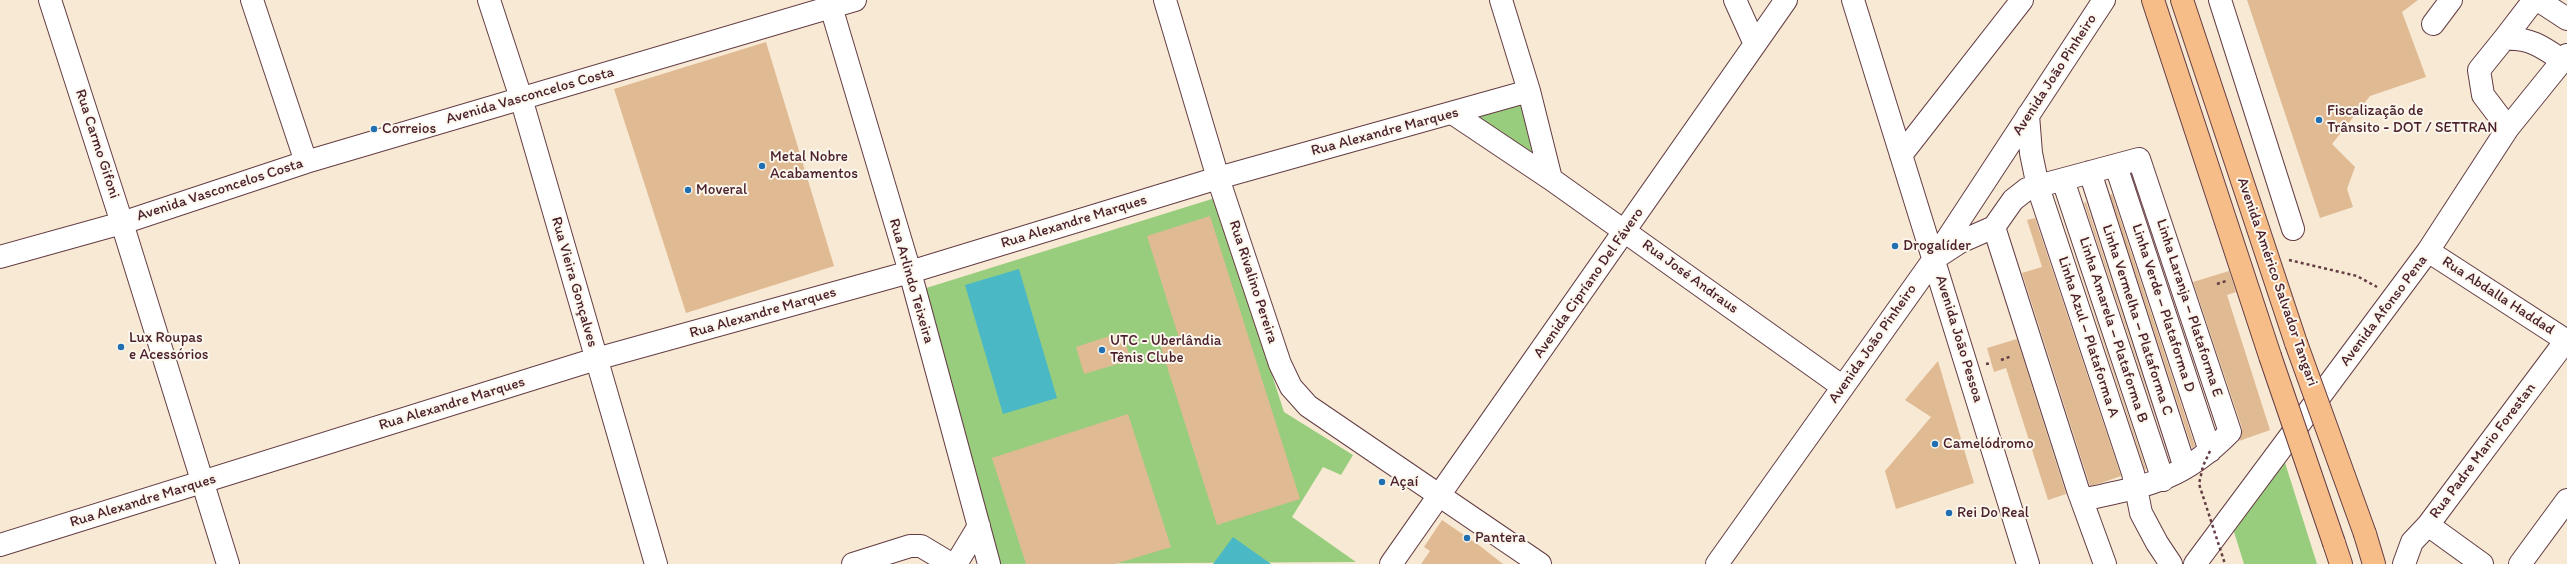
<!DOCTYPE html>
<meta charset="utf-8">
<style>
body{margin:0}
canvas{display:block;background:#f7e9d3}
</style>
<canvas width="2567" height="564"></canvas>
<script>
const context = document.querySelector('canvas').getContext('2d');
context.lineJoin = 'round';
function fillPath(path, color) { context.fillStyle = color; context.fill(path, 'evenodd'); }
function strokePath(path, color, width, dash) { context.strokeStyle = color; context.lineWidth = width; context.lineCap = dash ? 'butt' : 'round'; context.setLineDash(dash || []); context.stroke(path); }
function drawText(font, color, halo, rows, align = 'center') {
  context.font = font + ' Itim,sans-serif'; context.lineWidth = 4; context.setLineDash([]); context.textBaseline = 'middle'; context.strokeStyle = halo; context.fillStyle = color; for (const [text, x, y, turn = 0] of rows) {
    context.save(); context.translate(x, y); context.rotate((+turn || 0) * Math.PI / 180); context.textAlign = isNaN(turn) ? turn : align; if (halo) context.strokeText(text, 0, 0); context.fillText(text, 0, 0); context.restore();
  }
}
fillPath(new Path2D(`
 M1530,98L1539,168L1466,116Z
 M1215,198L1284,412L1353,455L1341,475L1323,467L1292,517L1356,562L1000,564L923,289Z
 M2281,450L2317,564H2244L2230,519Z`), '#99cd7e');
fillPath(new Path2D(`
 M1019,269L1057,398L1003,414L965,285Z
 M1233,537L1271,564H1213Z`), '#4ab8c5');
fillPath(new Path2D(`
 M2247,0H2418L2402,12L2426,77L2370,96L2332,144L2355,167L2347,189L2353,207L2320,218Z
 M766,42L834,266L686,313L614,89Z
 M2112,194L2195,446L2192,448L2110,195Z
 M2086,202L2164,443L2084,203Z
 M2060,210L2146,469L2145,470Z
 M1210,216L1300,499L1217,525L1160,344L1179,338L1147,236Z
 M2035,218L2121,476L2101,483L2090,486L2022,273L2042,267L2027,220Z
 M2229,271L2236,292L2227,295L2270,430L2239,441L2242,435V428L2193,282Z
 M1122,332L1131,360L1084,374L1076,347Z
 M2017,339L2066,494L2048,500L2006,368L1994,372L1987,348Z
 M1938,361L1974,483L1896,509L1885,471L1931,417L1905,400Z
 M1128,414L1171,547L1115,564H1026L992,458Z
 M1442,520L1480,546L1503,564H1421L1430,551L1424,547Z`), '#e0ba93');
const minor = new Path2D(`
 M50,0L122,223L228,564
 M252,0L306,162
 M489,0L521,98L656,564
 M829,0L910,272L989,564
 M1165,0L1218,178L1280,364L1291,387L1308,406L1540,564
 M1501,0L1529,91L1551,179L1843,387
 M1735,0L1754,42
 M1853,0L2028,564
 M2220,0L2293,229
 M2538,0L2567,19
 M2433,24L2451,0
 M2504,39L2534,0
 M1454,114L1551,179
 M2028,115L2031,153L2038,187L2133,473L2141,513L2157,543L2171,564
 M2508,128L2483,95L2479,70L2504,39C2529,37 2543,47 2563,61
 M1901,155L2022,0
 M2116,166L2210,451
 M2090,172L2185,468
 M2063,180L2163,480
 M1994,227L2078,490L2105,564
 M2428,251L2567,341
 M0,257L122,223L306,162L855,0
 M1934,259L1960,242L1994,227L2013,200L2027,189L2139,159L2230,432C2182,481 2146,486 2082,500
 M2428,525L2482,564
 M0,545L596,359L910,272L1218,178L1529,91
 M853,564L910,546H921L951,564
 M956,564L979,526
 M1391,564L1786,0
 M1717,564L1934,259L2104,0
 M2195,564L2428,251L2508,128L2567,55
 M2404,564L2412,542L2428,525L2567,339
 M2520,564L2567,500`);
const major = new Path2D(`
 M2153,0L2270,356
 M2182,0L2296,343
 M2365,534L2374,564
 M2334,543L2341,564`);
strokePath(minor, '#643d44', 24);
strokePath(major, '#643d44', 24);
strokePath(new Path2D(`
 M2289,260L2357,276L2377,287
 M2217,284L2226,281
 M2001,360L2012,356
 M1986,364L1992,363`), '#643d44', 2.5, [3, 3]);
strokePath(minor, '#fff', 22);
strokePath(major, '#f7bd88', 22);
const majorBridge = new Path2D(`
 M2296,343L2365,534
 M2270,356L2334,543`);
strokePath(majorBridge, '#643d44', 24, []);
strokePath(new Path2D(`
 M2210,451L2203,466L2199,484L2225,564`), '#643d44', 2.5, [3, 3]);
strokePath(majorBridge, '#f7bd88', 22);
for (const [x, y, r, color] of [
 [2319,120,4,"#1f6fb2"],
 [374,129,4,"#1f6fb2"],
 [762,166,4,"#1f6fb2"],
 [688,190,4,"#1f6fb2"],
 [1895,246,4,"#1f6fb2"],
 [121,347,4,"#1f6fb2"],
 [1102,350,4,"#1f6fb2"],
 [1935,444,4,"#1f6fb2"],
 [1382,482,4,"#1f6fb2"],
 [1949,513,4,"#1f6fb2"],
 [1467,538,4,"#1f6fb2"]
]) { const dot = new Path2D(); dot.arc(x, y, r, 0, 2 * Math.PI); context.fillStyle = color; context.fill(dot); strokePath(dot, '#fbf7ec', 1.5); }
drawText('15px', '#4a1f2b', '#fbf7ec', [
 ["Avenida João Pinheiro",2055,75,-57],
 ["Avenida Vasconcelos Costa",530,96,-16],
 ["Rua Alexandre Marques",1385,132,-15],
 ["Rua Carmo Gifoni",97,144,72],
 ["Avenida Vasconcelos Costa",220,190,-18],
 ["Rua Alexandre Marques",1074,222,-17],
 ["Rua José Andraus",1690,277,36],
 ["Rua Arlindo Teixeira",911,281,74],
 ["Rua Vieira Gonçalves",574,282,74],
 ["Rua Rivalino Pereira",1253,282,72],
 ["Avenida Américo Salvador Tangari",2277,282,71],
 ["Avenida Cipríano Del Fávero",1589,283,-55],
 ["Rua Abdalla Haddad",2498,296,33],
 ["Linha Verde – Plataforma D",2163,308,72],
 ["Linha Laranja – Plataforma E",2189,308,72],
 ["Avenida Afonso Pena",2384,311,-53],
 ["Rua Alexandre Marques",763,313,-16],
 ["Linha Vermelha – Plataforma C",2137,320,72],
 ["Linha Amarela – Plataforma B",2113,330,72],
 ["Linha Azul – Plataforma A",2088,337,72],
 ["Avenida João Pessoa",1959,339,73],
 ["Avenida João Pinheiro",1873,344,-55],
 ["Rua Alexandre Marques",452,404,-17],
 ["Rua Padre Mario Forestan",2483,451,-53],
 ["Rua Alexandre Marques",143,501,-17]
]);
drawText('15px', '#4a1f2b', '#fbf7ec', [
 ["Fiscalização de",2327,111],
 ["Trânsito - DOT / SETTRAN",2327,128],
 ["Correios",382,129],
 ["Metal Nobre",770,157],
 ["Acabamentos",770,174],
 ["Moveral",696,190],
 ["Drogalíder",1903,246],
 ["Lux Roupas",129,338],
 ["e Acessórios",129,355],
 ["UTC - Uberlândia",1110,341],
 ["Tênis Clube",1110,358],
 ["Camelódromo",1943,444],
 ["Açaí",1390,482],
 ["Rei Do Real",1957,513],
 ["Pantera",1475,538]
], 'left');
</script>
